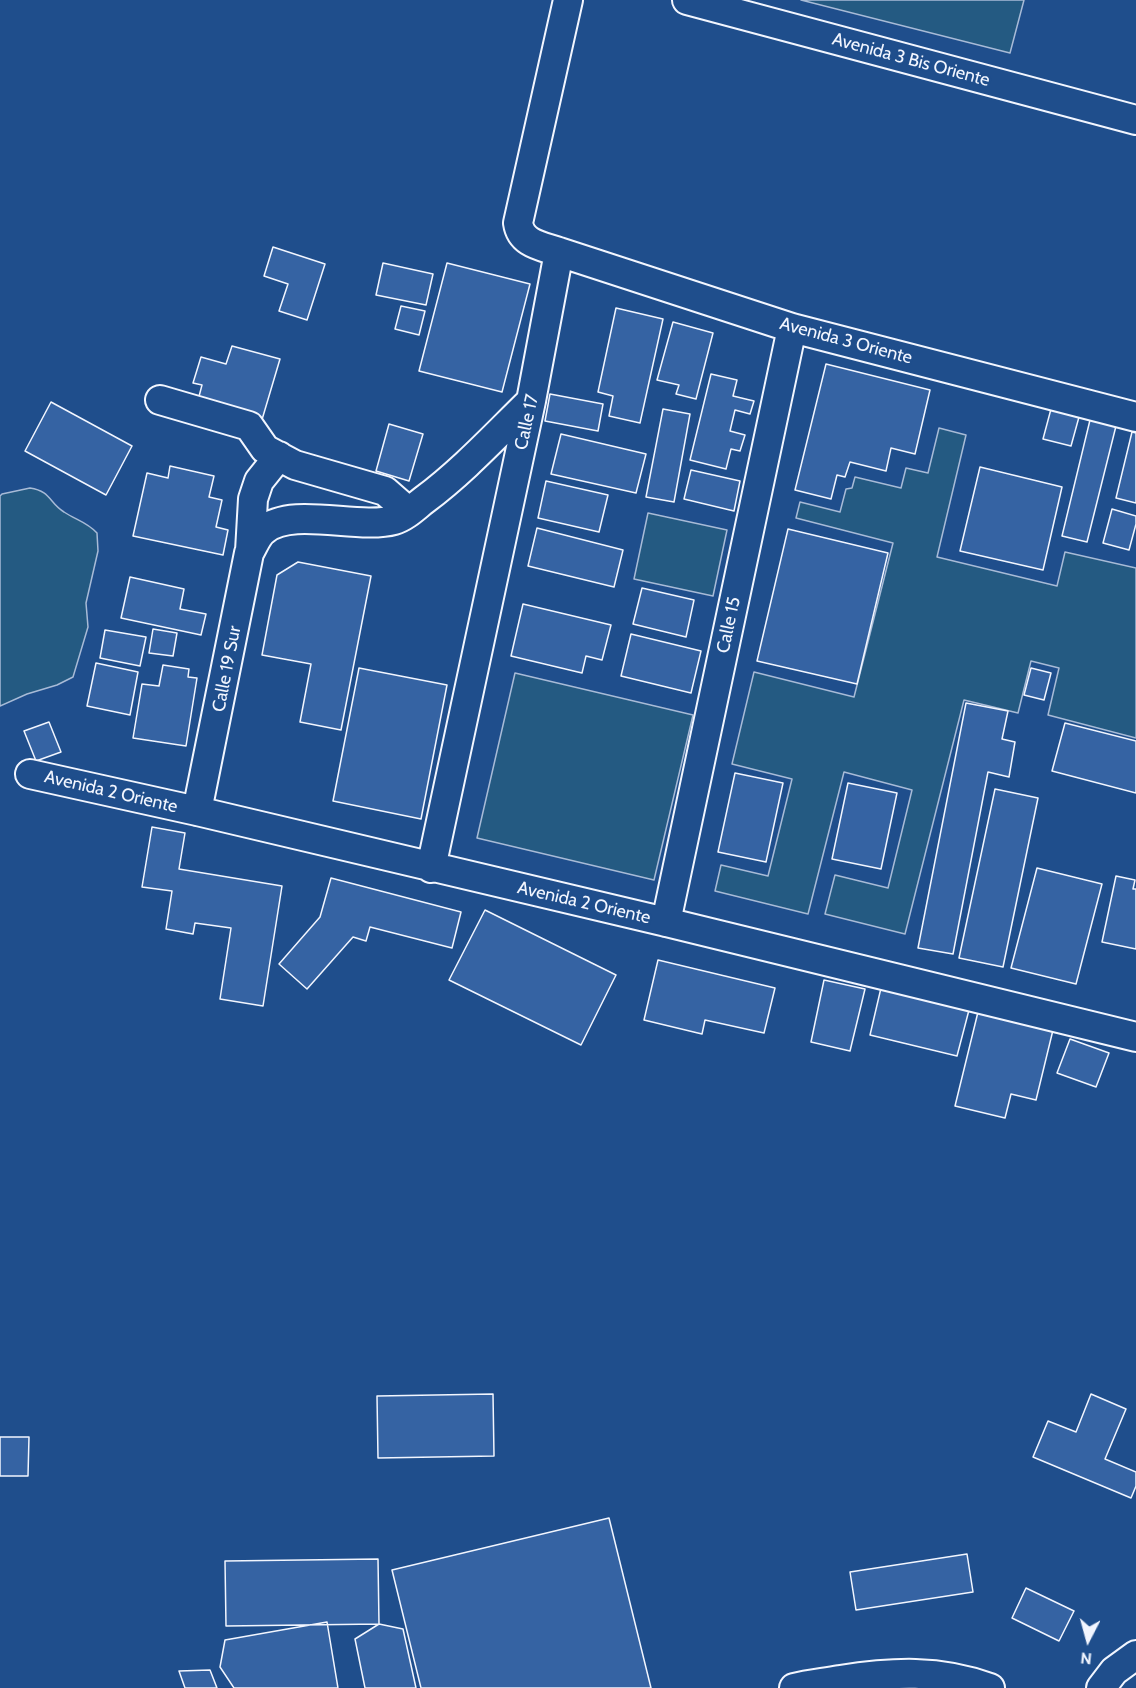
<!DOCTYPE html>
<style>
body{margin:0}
#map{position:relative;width:1136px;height:1688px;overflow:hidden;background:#1f4e8c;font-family:Cabin,sans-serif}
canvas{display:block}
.north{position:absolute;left:1058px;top:1610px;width:60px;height:60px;-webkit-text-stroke:4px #1f4e8c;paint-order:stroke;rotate:186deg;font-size:16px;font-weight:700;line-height:24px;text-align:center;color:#f2f6ff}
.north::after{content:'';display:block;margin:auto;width:21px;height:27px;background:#f2f6ff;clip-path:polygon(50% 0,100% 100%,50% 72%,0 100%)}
</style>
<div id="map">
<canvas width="1136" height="1688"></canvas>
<div class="north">N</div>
</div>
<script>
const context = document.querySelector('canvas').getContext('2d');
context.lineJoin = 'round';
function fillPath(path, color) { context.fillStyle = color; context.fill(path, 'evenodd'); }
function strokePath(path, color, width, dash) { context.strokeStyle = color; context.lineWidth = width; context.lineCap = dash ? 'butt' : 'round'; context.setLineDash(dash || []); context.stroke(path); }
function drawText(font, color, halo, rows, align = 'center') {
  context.font = font + ' Cabin,sans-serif'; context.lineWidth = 4.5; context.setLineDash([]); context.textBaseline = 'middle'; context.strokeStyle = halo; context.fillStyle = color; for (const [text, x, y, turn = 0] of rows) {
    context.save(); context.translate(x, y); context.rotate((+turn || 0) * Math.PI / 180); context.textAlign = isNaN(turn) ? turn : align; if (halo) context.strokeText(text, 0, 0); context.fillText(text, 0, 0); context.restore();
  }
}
const green = new Path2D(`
 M801,0H1024L1010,53Z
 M939,428L966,435L937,557L1057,586L1065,552L1136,568V738L1048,715L1059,668L1031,661L1018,713L964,700L905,934L825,914L835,875L888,888L912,790L844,772L808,914L715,891L721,865L768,876L792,779L732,764L754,672L854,697L893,543L796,518L800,502L840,512L846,489L852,488L855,477L901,488L906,468L928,473Z
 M30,488C51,491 49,503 64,512C76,520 87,522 97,533L98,551L86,603L88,627L73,677L57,685L27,694L0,706V496L2,494Z
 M648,513L727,530L713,596L634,579Z
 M515,673L693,715L654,880L477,838Z`);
fillPath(green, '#245a82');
strokePath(green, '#a8bbd7', 1.5);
const building = new Path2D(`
 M273,247L325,264L307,320L279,311L288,284L264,276Z
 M383,263L433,274L426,305L376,295Z
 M447,263L530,284L502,392L419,371Z
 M401,306L425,311L419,335L395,329Z
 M616,308L663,319L640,423L609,416L613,396L598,392Z
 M673,322L713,333L696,399L676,394L679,385L657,380Z
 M232,346L280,359L261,423L197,404L202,385L193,383L201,357L226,364Z
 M826,364L930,390L915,454L891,448L886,471L850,462L845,477L837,475L831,499L795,490Z
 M711,374L737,380L733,396L754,401L750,414L735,410L730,431L745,435L740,451L731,449L726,469L690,460Z
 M550,394L603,404L598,431L545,421Z
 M51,402L132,446L106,495L25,451Z
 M663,409L690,414L674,502L646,497Z
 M1051,409L1079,417L1071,446L1043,439Z
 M1090,420L1116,426L1087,542L1062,536Z
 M389,424L423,434L409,481L376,471Z
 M1132,432L1136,433V503L1116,498Z
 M561,434L646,454L636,493L551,474Z
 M170,466L214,476L209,497L222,500L216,527L228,530L223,555L133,536L147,473L168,478Z
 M980,467L1062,487L1043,570L960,551Z
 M691,470L740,481L734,511L684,499Z
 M546,481L608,495L599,532L538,518Z
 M1112,509L1136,516V524L1129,550L1103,543Z
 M537,528L623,550L614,587L528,566Z
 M788,529L888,553L857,684L757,661Z
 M298,562L371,576L341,730L300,722L311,664L262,655L277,575Z
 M130,577L184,589L180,609L206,614L201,635L121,618Z
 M642,588L694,600L686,637L633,624Z
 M523,604L611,625L602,660L586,656L582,673L511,656Z
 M153,629L177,633L173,656L149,653Z
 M105,630L146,637L140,666L100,658Z
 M631,634L701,651L691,693L621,676Z
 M96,663L138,672L130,715L87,706Z
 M163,665L189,669L188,677L197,678L186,746L133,738L142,684L159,686Z
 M359,668L447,685L421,819L333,801Z
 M1031,668L1051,673L1044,700L1024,695Z
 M966,703L1008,711L1002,739L1015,742L1009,777L988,772L953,954L918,948Z
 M49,722L61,752L36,761L24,731Z
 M1065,723L1136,741V793L1052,771Z
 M735,773L783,783L766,862L718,852Z
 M848,783L897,793L881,869L832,859Z
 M995,789L1038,798L1003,967L959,958Z
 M152,827L185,833L179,869L282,886L263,1006L220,999L231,928L195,923L193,934L166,929L172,891L142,887Z
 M1037,868L1102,884L1076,984L1011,968Z
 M1116,876L1135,880L1133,889H1136V949L1102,942Z
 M331,878L461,912L452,948L370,927L366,941L353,937L307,989L279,964L320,917Z
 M485,910L616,975L581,1045L449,980Z
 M658,960L775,988L764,1033L705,1020L702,1034L644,1020Z
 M824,980L865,989L850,1051L811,1042Z
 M881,988L969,1010L957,1056L870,1035Z
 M978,1012L1053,1030L1036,1100L1011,1094L1005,1118L955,1106Z
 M1070,1039L1109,1053L1096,1087L1057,1073Z
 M493,1394L494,1456L378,1458L377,1396Z
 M1091,1394L1126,1409L1105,1459L1136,1472V1486L1131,1498L1033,1457L1048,1421L1076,1432Z
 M0,1437H29L28,1476H0Z
 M609,1518L651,1688H421L392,1570Z
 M967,1554L973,1592L856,1610L850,1572Z
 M378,1559L379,1624L226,1626L225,1561Z
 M1026,1588L1074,1611L1059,1641L1012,1618Z
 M327,1622L338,1688H234L220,1667L225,1640Z
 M379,1624L403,1629L416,1688H365L355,1639Z
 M210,1670L217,1688H185L179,1671Z`);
fillPath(building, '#3563a3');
strokePath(building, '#f2f6ff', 1.5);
const minor = new Path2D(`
 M687,0L1136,120
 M559,252L792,328L1136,417
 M160,400L249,426L265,449L295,465L385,491L409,512
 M250,551L253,499L259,481L279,456
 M30,774L197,811L666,922L1136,1037
 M197,811L249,553C254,545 257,535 264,530C292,506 358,530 394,520C405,517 415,507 424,500C463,471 496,435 531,401
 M431,868L531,401L559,252C542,246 521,244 518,223L568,0
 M666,922L792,328
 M794,1688C809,1684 824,1683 840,1680C892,1672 939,1669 990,1688
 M1101,1688L1114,1671L1136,1655`);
strokePath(minor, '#f2f6ff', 32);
strokePath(minor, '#1f4e8c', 28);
drawText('18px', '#f2f6ff', '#1f4e8c', [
 ["Avenida 3 Bis Oriente",911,60,15],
 ["Avenida 3 Oriente",846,341,15],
 ["Calle 17",527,422,-78],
 ["Calle 15",729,625,-78],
 ["Calle 19 Sur",227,669,-79],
 ["Avenida 2 Oriente",111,792,13],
 ["Avenida 2 Oriente",584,903,13]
]);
</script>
